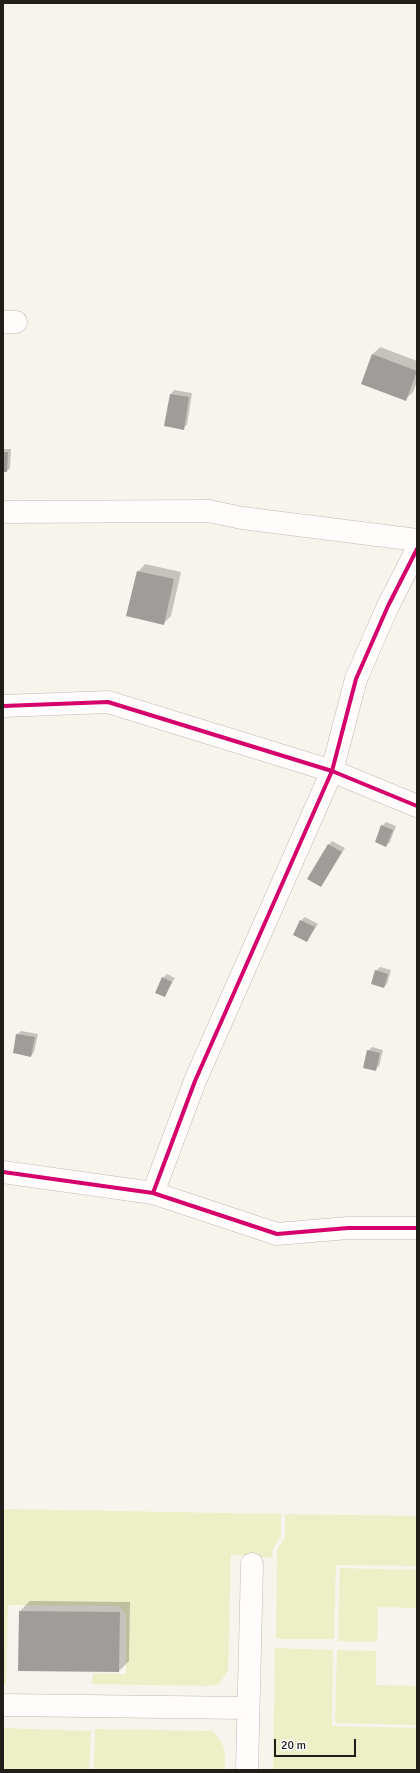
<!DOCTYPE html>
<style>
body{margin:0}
#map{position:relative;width:420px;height:1773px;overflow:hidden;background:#f6f4ec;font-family:Signika,sans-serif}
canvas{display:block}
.frame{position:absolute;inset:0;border:4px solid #1f1e19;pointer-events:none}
.scale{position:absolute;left:274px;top:1739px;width:82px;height:18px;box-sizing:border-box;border:2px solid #1f1e19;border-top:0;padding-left:5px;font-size:12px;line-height:14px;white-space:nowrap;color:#1f1e19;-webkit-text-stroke:3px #fff;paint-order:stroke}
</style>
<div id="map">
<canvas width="420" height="1773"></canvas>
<div class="frame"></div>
<div class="scale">20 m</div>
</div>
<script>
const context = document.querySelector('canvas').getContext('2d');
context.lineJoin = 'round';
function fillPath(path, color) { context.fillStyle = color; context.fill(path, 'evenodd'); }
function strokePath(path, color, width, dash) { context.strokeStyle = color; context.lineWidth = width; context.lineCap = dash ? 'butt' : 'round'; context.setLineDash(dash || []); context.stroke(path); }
fillPath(new Path2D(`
 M3,1509L281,1514V1536L273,1549L272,1558L231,1555L228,1671L219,1684L208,1686L92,1684L93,1673L126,1674V1614L118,1606L8,1605L6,1685L3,1684Z
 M285,1514L417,1516V1566L336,1565L334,1639H276L277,1550L285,1537Z
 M340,1568L417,1570V1608L378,1607L377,1642L338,1641Z
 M275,1648L333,1650L332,1726L417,1728V1770H273Z
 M337,1650L376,1651V1685L417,1686V1725L335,1723Z
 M3,1728L91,1731L89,1770H3Z
 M95,1729L212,1731C226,1743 225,1752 225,1770H94Z`), '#edf0c6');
fillPath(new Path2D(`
 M380,347L417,361V382L413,392L406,399L373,354Z
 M174,390L192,393L187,425L183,428L165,425L171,394Z
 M3,449H11L10,468L7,471H3Z
 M145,564L181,572L171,616L163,624L138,572Z
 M386,822L396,826L390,842L386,846L382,826Z
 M332,841L345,848L321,886L329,845Z
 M305,917L318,924L307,941L301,921Z
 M380,967L391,970L387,984L384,987L376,971Z
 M167,974L175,978L164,996L163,978Z
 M21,1031L38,1034L34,1052L31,1056L17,1035Z
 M372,1047L383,1050L379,1066L375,1069L368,1051Z
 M30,1601L130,1602L129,1661L119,1671L20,1611Z`), '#0003');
fillPath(new Path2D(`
 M372,354L417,371L406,401L361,384Z
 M170,394L189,397L184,430L164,426Z
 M3,452H8L7,472H3Z
 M137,571L174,579L164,625L126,616Z
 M381,825L393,830L386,847L375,842Z
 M328,844L342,852L321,887L307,879Z
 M300,920L315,927L307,942L293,935Z
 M375,970L388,974L384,988L371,984Z
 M162,977L172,982L165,997L155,993Z
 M16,1034L35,1037L31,1057L13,1053Z
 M367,1050L380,1053L376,1071L363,1068Z
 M19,1611L120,1612L119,1672L18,1671Z`), '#a09c9a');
const street = new Path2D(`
 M3,322H16
 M3,512L209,511L242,518L417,540
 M3,706L108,702L332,771L417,806
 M3,1172L153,1193L277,1234L348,1228H417
 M153,1193L195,1081L332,771L356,679L388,606L417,549
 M3,1705L247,1708
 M247,1770L252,1564`);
strokePath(street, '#bbbab4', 23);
strokePath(street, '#fefdfc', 22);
strokePath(new Path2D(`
 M3,706L108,702L332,771L417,806
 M3,1172L153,1193L277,1234L348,1228H417
 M153,1193L195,1081L332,771L356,679L388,606L417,549`), '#d6006c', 4);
</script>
